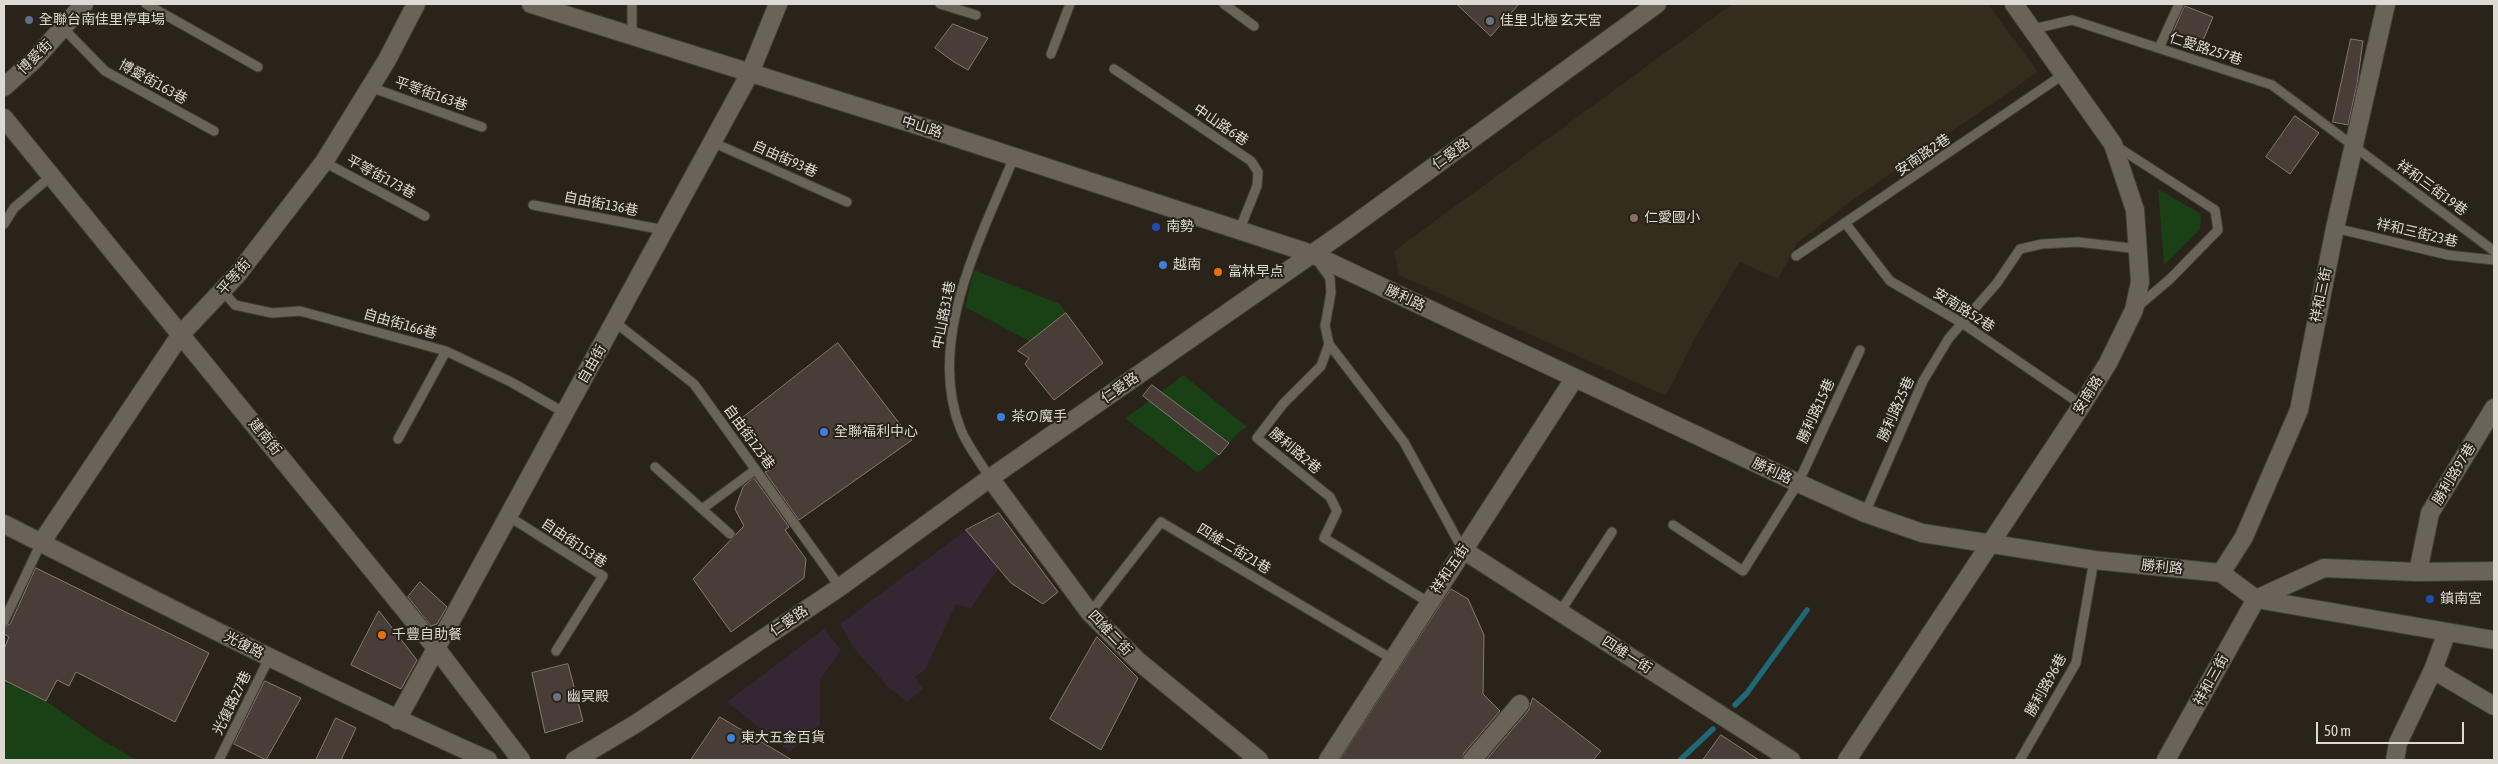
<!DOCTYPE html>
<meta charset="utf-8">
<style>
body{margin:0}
#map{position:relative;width:2498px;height:764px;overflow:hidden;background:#29231a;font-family:"Asap Condensed",sans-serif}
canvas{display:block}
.frame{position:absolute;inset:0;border:5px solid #dddad3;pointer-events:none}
.scale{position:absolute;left:2316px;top:722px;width:148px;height:22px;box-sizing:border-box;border:2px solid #dddad3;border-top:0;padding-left:6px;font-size:15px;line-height:18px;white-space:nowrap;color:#dddad3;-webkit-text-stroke:4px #29231a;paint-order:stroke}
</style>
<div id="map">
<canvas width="2498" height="764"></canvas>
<div class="frame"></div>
<div class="scale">50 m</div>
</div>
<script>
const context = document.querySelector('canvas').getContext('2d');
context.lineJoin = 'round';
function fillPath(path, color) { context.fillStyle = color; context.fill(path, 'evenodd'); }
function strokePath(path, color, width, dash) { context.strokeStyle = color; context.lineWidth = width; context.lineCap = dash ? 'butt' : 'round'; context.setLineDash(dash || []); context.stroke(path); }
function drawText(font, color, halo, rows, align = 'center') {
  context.font = font + ' "Asap Condensed","Noto Sans TC","Noto Sans JP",sans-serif'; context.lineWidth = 4; context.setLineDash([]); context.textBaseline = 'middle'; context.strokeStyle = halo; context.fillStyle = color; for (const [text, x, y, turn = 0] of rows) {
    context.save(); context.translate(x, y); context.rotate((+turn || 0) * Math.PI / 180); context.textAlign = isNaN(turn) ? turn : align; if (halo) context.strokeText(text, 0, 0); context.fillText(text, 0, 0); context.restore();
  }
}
fillPath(new Path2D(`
 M966,530L999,568L971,608L956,604L925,670L915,677L923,689L907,702L889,688L853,647L840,624Z
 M824,629L841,650L820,680V724L790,752L727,702Z`), '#342633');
fillPath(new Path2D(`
 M1732,4H1988L2038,72L1862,193L1797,243L1778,279L1740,262L1696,336L1666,396L1399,275L1394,251Z`), '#342c1c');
fillPath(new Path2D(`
 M2158,189L2201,214L2200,229L2164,265Z
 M974,270L1060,304L1066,313L1038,335L1035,344L965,307Z
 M1183,375L1247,427L1239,432L1229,443L1161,392Z
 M1149,401L1219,455L1198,473L1125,418Z
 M4,680L46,701L99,738L136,760H4Z`), '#194115');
strokePath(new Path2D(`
 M1735,705L1747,693L1807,610
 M1680,760L1713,729`), '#1f6977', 5.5);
const building = new Path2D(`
 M1457,4H1519L1491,36Z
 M2185,6L2213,17L2201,45L2173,33Z
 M953,24L988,38L968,70L954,62L935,48Z
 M2351,39L2363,41L2357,84L2348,125L2333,122Z
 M2295,116L2319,133L2290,174L2266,157Z
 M1066,313L1103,363L1054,400L1025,364L1029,358L1018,351Z
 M838,343L912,440L799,520L765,472L769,470L736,423Z
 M1152,385L1229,443L1219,455L1143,396Z
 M754,478L789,527L785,530L806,559L804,578L731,632L693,579L744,526L735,509L743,487Z
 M999,513L1058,592L1043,604L1011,583L966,530Z
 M36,568L209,653L175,722L76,672L69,686L57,680L46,701L4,680V649L9,637L4,634V627L10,624Z
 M420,582L447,607L437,624L431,626L408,597Z
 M1451,589L1468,599L1484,635L1483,694L1500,711L1464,753L1462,760H1340Z
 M379,611L417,660L401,689L351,665Z
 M1097,637L1138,678L1101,750L1050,719Z
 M568,664L583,721L545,733L532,673Z
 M265,681L301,698L266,760L234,744Z
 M1533,698L1601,751L1593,760H1486L1528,711Z
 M720,717L792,760H691Z
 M336,718L356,728L341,760H316Z
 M1721,735L1759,760H1703Z`);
fillPath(building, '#493e37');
strokePath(building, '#867a73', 1);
const lane = new Path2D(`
 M146,4L258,67
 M940,4L976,15
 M1224,4L1254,26
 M63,28L105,71L214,131
 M2033,29L2072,20L2272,85L2494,251
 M632,36V4
 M2159,48L2179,4
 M1051,54L1070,4
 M1114,69L1251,161L1258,172L1257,186L1239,231
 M370,87L482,127
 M712,142L847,202
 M2116,146L2215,210L2218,230L2170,279L2136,308
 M324,162L425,216
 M533,205L664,230
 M4,224L14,208L51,176
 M1846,224L1890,281L1962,323L2082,405
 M2335,228L2448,255L2494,260
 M1796,256L2064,74
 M1317,260L1330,278L1331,293L1325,326L1329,344L1321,366L1283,404L1257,438L1330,497L1337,511L1324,538L1428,602
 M222,290L235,305L272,313L300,311L446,351L511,382L565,413
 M616,323L694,384L840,587
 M1329,344L1404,442L1463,550
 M398,439L446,351
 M655,467L730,534
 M990,478C981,463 968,447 961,430C925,341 981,238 1014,157
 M702,509L755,470
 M1865,513L1923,381L1949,338L1997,283L2020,249L2042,244L2078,242L2139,249
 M508,516L603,576L556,651
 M1673,525L1743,571L1798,483L1860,350
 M1560,612L1612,532
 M1090,613L1161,522L1392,659
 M4,621L41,543
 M219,760L269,658
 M2020,760L2076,663L2094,560`);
const street = new Path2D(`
 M531,4L926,128L1312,254L1798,483L1865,513L1922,533L2094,560L2221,573L2256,599L2494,640
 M4,87L34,60L84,4
 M4,118L436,648L521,760
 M990,478L1090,613L1138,661L1259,760
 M4,524C164,605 324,687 488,760
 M41,543L181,334L237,275L324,162L387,60L416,4
 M1463,550L1791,760
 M2418,572L2430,513L2494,408
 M2221,573L2244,537L2299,410L2335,228L2386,4
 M2256,599L2324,568L2418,572L2494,571
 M2433,670L2494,706
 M397,720L750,73L778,4
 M575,760L637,723L840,587L990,478L1348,229L1657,4
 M1328,760L1574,379
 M1472,760L1520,704
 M1847,760L2082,405L2108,363L2134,310L2140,282L2135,210L2113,144L2014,4
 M2166,760L2256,599
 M2395,760L2398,743L2433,670L2447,632`);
strokePath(lane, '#423e36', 11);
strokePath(street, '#423e36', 20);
strokePath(lane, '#696358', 9);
strokePath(street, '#696358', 18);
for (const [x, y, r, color] of [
 [29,20,5,"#5c6f8a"],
 [1490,21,5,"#6b7280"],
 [1634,218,5,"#8d6e63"],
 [1156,227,5,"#1a4fb4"],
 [1163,265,5,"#3f7fe0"],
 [1218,272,5,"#e8710a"],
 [1001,417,5,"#3f7fe0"],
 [824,432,5,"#3f7fe0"],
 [2430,599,5,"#1a4fb4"],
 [382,635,5,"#e8710a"],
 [557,697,5,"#6b7280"],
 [731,738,5,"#3f7fe0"]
]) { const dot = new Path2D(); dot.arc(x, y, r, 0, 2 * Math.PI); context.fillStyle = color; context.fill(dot); strokePath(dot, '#29231a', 2); }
drawText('14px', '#dddad3', '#29231a', [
 ["全聯台南佳里停車場",39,20],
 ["佳里 北極 玄天宮",1500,21],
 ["仁愛國小",1644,218],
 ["南勢",1166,227],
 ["越南",1173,265],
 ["富林早点",1228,272],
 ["茶の魔手",1011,417],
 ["全聯福利中心",834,432],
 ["鎮南宮",2440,599],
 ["千豐自助餐",392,635],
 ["幽冥殿",567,697],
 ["東大五金百貨",741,738]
], 'left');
drawText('14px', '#dddad3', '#29231a', [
 ["仁愛路257巷",2206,49,18],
 ["博愛街",35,57,-45],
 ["博愛街163巷",153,82,29],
 ["平等街163巷",431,94,19],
 ["中山路6巷",1221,125,34],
 ["中山路",922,127,18],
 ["仁愛路",1451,154,-36],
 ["安南路2巷",1923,155,-34],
 ["自由街93巷",785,159,24],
 ["平等街173巷",381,177,28],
 ["祥和三街19巷",2432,188,36],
 ["自由街136巷",601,204,11],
 ["祥和三街23巷",2417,233,13],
 ["平等街",234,277,-49],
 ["祥和三街",2321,295,-78],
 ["勝利路",1405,298,25],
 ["安南路52巷",1964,310,32],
 ["中山路31巷",944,315,-79],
 ["自由街166巷",400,324,16],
 ["自由街",592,364,-60],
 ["仁愛路",1120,388,-35],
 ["安南路",2088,395,-58],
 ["勝利路25巷",1896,409,-66],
 ["勝利路15巷",1816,411,-65],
 ["建南街",265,437,51],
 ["自由街123巷",749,437,54],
 ["勝利路2巷",1295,451,40],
 ["勝利路",1772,471,25],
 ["勝利路97巷",2454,474,-59],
 ["自由街153巷",574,543,34],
 ["四維二街21巷",1234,549,31],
 ["勝利路",2162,567,6],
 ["祥和五街",1450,569,-56],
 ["仁愛路",789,621,-34],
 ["四維二街",1110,633,46],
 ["光復路",244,645,27],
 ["四維一街",1627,655,33],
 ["祥和三街",2211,680,-61],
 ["勝利路96巷",2046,685,-61],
 ["光復路27巷",232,703,-64]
]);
</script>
